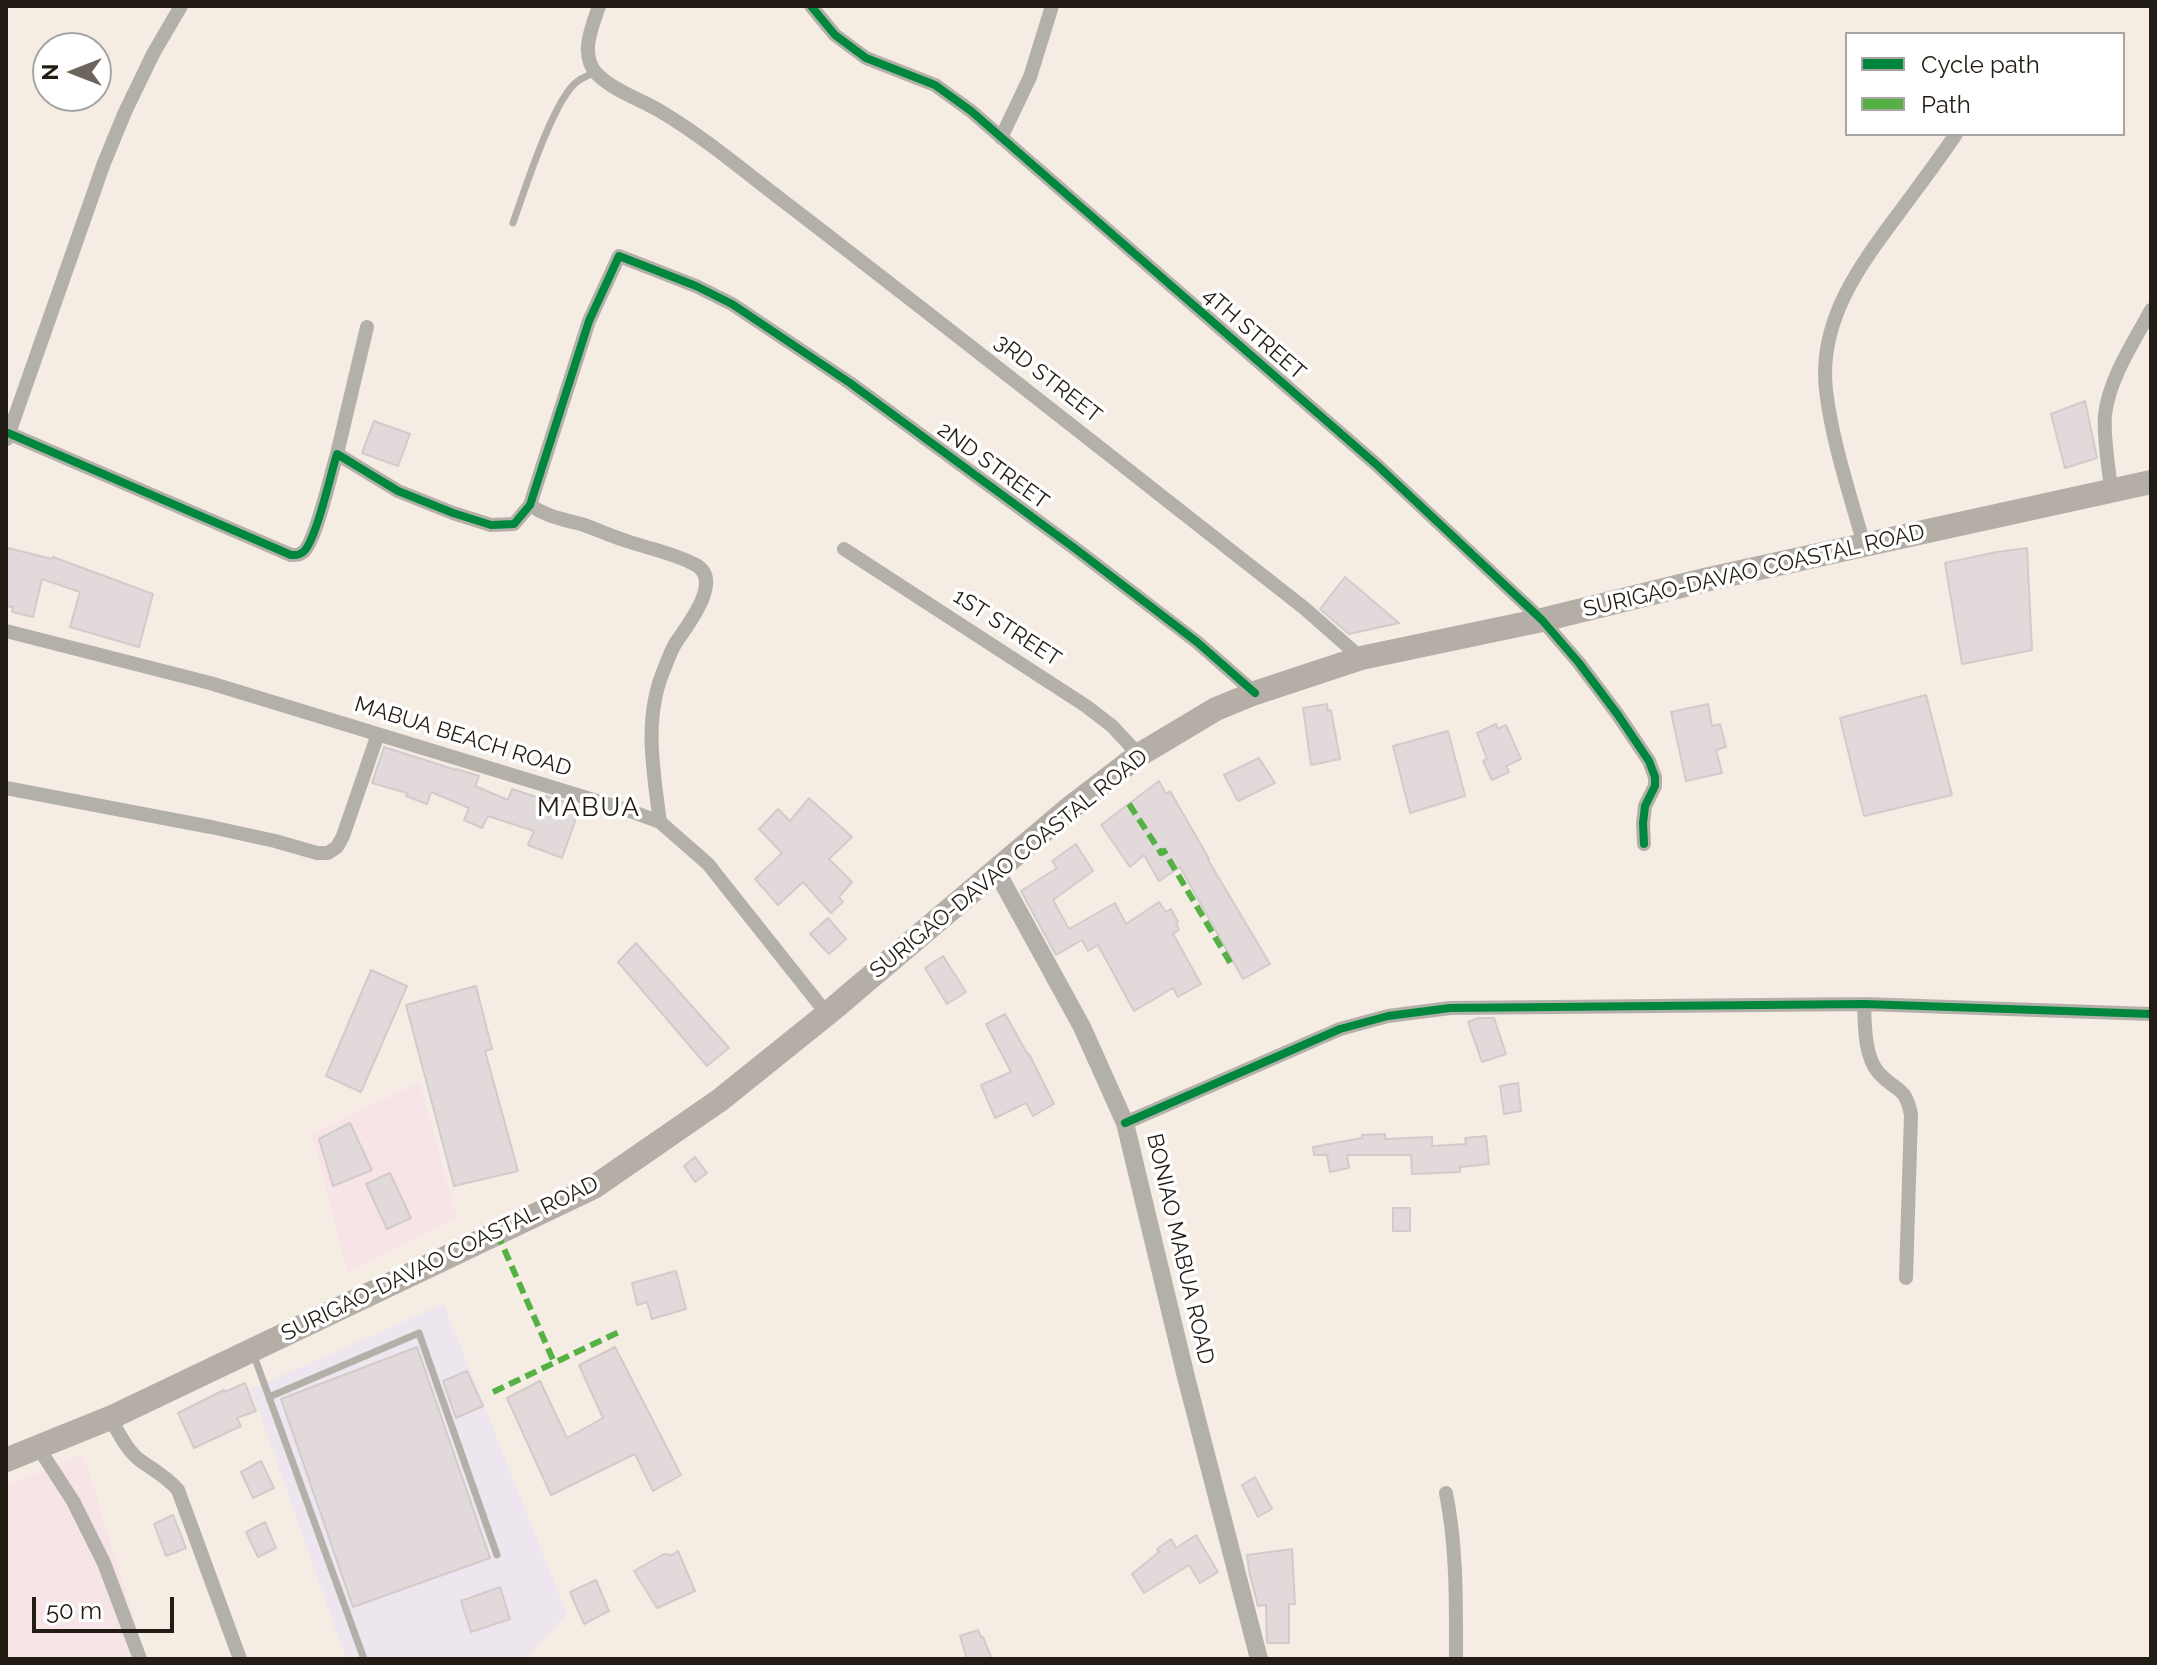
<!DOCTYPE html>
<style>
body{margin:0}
#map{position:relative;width:2157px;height:1665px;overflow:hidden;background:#f5ece4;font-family:Raleway,sans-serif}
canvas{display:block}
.frame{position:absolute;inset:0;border:8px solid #231c14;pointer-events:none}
.legend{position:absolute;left:1845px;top:32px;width:280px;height:104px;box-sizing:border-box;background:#fff;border:2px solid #a7a4a1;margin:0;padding:10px 14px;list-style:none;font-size:24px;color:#231c14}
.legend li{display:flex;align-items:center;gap:16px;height:40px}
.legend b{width:40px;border:2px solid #a7a4a1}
.north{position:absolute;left:32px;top:32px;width:80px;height:80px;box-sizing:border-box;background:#fff;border:2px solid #a7a4a1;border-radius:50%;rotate:270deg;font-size:22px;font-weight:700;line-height:32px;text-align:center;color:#231c14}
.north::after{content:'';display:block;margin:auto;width:28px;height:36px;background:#6c655d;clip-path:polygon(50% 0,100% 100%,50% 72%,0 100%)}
.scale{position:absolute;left:32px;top:1597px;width:142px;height:36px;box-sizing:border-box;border:4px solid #231c14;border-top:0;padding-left:10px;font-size:24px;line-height:28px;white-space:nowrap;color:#231c14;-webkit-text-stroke:6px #fff;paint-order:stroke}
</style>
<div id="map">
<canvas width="2157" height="1665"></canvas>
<div class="frame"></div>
<ul class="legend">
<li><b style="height:10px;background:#00873e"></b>Cycle path</li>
<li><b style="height:10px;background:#55b144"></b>Path</li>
</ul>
<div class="north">N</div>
<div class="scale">50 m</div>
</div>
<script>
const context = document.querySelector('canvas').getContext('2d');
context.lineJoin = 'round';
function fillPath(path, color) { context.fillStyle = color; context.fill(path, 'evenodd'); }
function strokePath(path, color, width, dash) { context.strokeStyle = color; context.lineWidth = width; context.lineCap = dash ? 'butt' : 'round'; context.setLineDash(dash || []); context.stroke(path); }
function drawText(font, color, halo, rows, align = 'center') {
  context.font = font + ' Raleway,sans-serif'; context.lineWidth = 7; context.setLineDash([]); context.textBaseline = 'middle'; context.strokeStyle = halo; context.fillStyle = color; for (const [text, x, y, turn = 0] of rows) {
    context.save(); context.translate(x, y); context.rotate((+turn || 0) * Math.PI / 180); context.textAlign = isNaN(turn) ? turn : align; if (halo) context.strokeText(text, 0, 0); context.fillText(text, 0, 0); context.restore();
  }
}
fillPath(new Path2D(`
 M420,1082L457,1218L347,1272L312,1134Z
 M83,1454L147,1659H6V1486Z`), '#f6e4e7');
fillPath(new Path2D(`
 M444,1304L567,1614L526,1659H346L251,1389Z`), '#ede6ee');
const building = new Path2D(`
 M2085,401L2097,458L2065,468L2051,414Z
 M374,421L410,434L398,466L362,453Z
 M8,548L52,559L53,557L153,594L139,647L70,627L80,592L42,579L33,617L12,612L13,607L6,606V558Z
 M2027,548L2032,650L1962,664L1945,563L1997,552Z
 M1345,577L1399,623L1349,634L1320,609Z
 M1926,695L1952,795L1864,816L1840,718Z
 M1327,704L1328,711L1331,710L1340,759L1311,765L1303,708Z
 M1708,704L1712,726L1720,724L1726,747L1716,750L1722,773L1686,781L1671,712Z
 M1496,724L1498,729L1506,725L1521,759L1506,766L1509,772L1492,780L1483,761L1487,759L1477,733Z
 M1448,731L1465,796L1410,813L1393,746Z
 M384,747L456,770V769L479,776L475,786L508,800L512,789L545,800L546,796L580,807L562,858L528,845L534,831L488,816L482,828L464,820L469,808L431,792L427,804L406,796L407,793L372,783Z
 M1259,758L1275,783L1238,801L1224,775Z
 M1159,781L1166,794L1170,791L1209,859L1208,860L1270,964L1243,979L1180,867L1159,881L1144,855L1130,867L1101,825Z
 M809,798L852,837L829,859L852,882L839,897L843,902L831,913L803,882L778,905L755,879L782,853L759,829L778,809L790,821Z
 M1076,844L1093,871L1053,900L1069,929L1115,903L1126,924L1159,902L1166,912L1171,909L1178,922L1176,923L1179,930L1173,934L1201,984L1178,997L1173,988L1134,1011L1098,945L1088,951L1082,940L1056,955L1021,891L1057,868L1052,861Z
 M828,918L846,939L829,954L810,934Z
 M636,943L729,1048L707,1066L618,962Z
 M943,956L966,992L947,1004L925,968Z
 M371,970L407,986L361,1092L326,1076Z
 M476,986L492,1049L485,1051L518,1171L454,1186L406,1005Z
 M1005,1014L1028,1055L1029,1054L1054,1104L1033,1116L1026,1103L995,1118L981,1085L1011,1072L986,1024Z
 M1478,1018H1494L1506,1054L1482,1062L1468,1022Z
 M1518,1083L1521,1111L1504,1114L1500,1086Z
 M350,1123L372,1170L333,1186L319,1139Z
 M1385,1134V1139L1432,1137V1146L1466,1144L1465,1138L1486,1136L1489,1164L1460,1167V1172L1412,1174L1411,1155H1347L1349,1168L1330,1172L1327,1155H1314L1313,1147L1362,1138V1135Z
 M695,1157L707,1173L695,1182L684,1166Z
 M390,1173L411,1218L387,1229L366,1184Z
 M1393,1208H1410V1231H1393Z
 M676,1271L686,1309L652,1319L647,1302L637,1305L632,1283Z
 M417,1347L490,1558L353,1607L281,1399Z
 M615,1347L681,1475L653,1491L635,1454L551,1495L507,1398L540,1381L567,1438L603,1418L579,1365Z
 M467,1371L483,1406L456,1418L443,1381Z
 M245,1383L256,1411L237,1418L241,1426L194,1448L178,1413L224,1390L225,1392Z
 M261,1461L274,1488L253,1498L241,1472Z
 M1255,1477L1272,1509L1258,1517L1242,1485Z
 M173,1515L186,1548L166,1556L154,1524Z
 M265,1522L276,1548L258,1557L246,1532Z
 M1196,1535L1218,1572L1200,1583L1189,1565L1144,1593L1132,1574L1159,1552L1157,1549L1171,1539L1176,1548Z
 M1292,1549L1295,1604H1289V1643H1267L1266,1605L1258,1606L1249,1571L1247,1555Z
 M678,1551L695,1591L657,1608L634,1571L664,1554L672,1555Z
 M596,1580L609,1611L584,1624L570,1592Z
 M500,1587L510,1619L471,1632L461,1601Z
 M978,1630L981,1637H983L992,1659H967L960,1636Z`);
fillPath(building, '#e1d9da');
strokePath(building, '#d3cbcb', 2);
strokePath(new Path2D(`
 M513,223C524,192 554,97 578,81C583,77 590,75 595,72
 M253,1353L364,1659
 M269,1397L419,1333L497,1555`), '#b3b0aa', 7);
strokePath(new Path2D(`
 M599,6C592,27 579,55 597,74C614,91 640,99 660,111C702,136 739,167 778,197C954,332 1128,470 1303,607L1361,658
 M811,6L835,35L866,58L935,85L971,111L1378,466L1542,620L1579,663L1618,715L1649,761L1655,777V786L1645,806L1643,823L1644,844
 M1001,138L1030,77L1052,6
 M8,433L291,555C296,555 298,556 303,552C316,542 331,472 337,454L398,491L453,513L491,525L514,524L530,505L589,321L619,256L696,286L732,304L850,383L1077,550L1197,642L1255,693
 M7,439L104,163L125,112L153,54L181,6
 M337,454L367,327
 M2111,491C2109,466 2103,439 2105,415C2109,378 2134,342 2151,310
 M530,505C547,517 562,519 581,524C596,529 611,536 627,541C650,549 674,553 696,565C724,581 686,627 675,644C671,651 668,659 665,667C643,717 653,769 660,822
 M1864,545C1850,494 1832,442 1826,390C1818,321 1860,265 1899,213C1918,187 1938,161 1956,134
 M844,549L1086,706L1112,726L1139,755
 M6,631L210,683L633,812L660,822L708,864L827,1014
 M6,788L211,827L275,841L317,853H328L337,847L343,836L378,734
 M1864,1004C1865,1025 1864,1055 1878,1072C1894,1091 1906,1085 1911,1115L1906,1278
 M1125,1123L1340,1029L1388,1016L1450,1008L1864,1004L2151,1014
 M110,1418C119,1433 127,1451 141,1461C155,1471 167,1477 178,1490L240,1659
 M38,1447L73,1501L104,1563L140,1659
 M1446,1493C1457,1548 1456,1603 1456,1659`), '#b3b0aa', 14);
strokePath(new Path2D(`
 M997,872L1082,1027L1125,1123L1186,1377L1259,1659`), '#b3b0aa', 18);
strokePath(new Path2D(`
 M6,1460L110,1418L594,1187L720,1100L827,1014L1070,808L1139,755L1216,709L1255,693L1361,658L1542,620L1709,579L2151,482`), '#b4aea7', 24);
strokePath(new Path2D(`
 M1129,804L1161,853L1164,851L1231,964
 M497,1233L554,1362
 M493,1392L623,1330`), '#55b144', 6, [12, 6]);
strokePath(new Path2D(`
 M811,6L835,35L866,58L935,85L971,111L1378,466L1542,620L1579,663L1618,715L1649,761L1655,777V786L1645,806L1643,823L1644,844
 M8,433L291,555C296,555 298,556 303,552C316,542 331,472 337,454L398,491L453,513L491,525L514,524L530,505L589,321L619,256L696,286L732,304L850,383L1077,550L1197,642L1255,693
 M1125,1123L1340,1029L1388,1016L1450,1008L1864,1004L2151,1014`), '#00873e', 8);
drawText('22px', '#231c14', '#fff', [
 ["4TH STREET",1254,334,41],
 ["3RD STREET",1048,379,38],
 ["2ND STREET",993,466,36],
 ["SURIGAO-DAVAO COASTAL ROAD",1754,571,-13],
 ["1ST STREET",1007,628,33],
 ["MABUA BEACH ROAD",463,737,17],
 ["SURIGAO-DAVAO COASTAL ROAD",1009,864,-39],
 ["BONIAO MABUA ROAD",1180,1249,77],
 ["SURIGAO-DAVAO COASTAL ROAD",440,1259,-26]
]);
context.letterSpacing = '2px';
drawText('26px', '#231c14', '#fff', [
 ["MABUA",589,808]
]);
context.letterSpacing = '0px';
</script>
